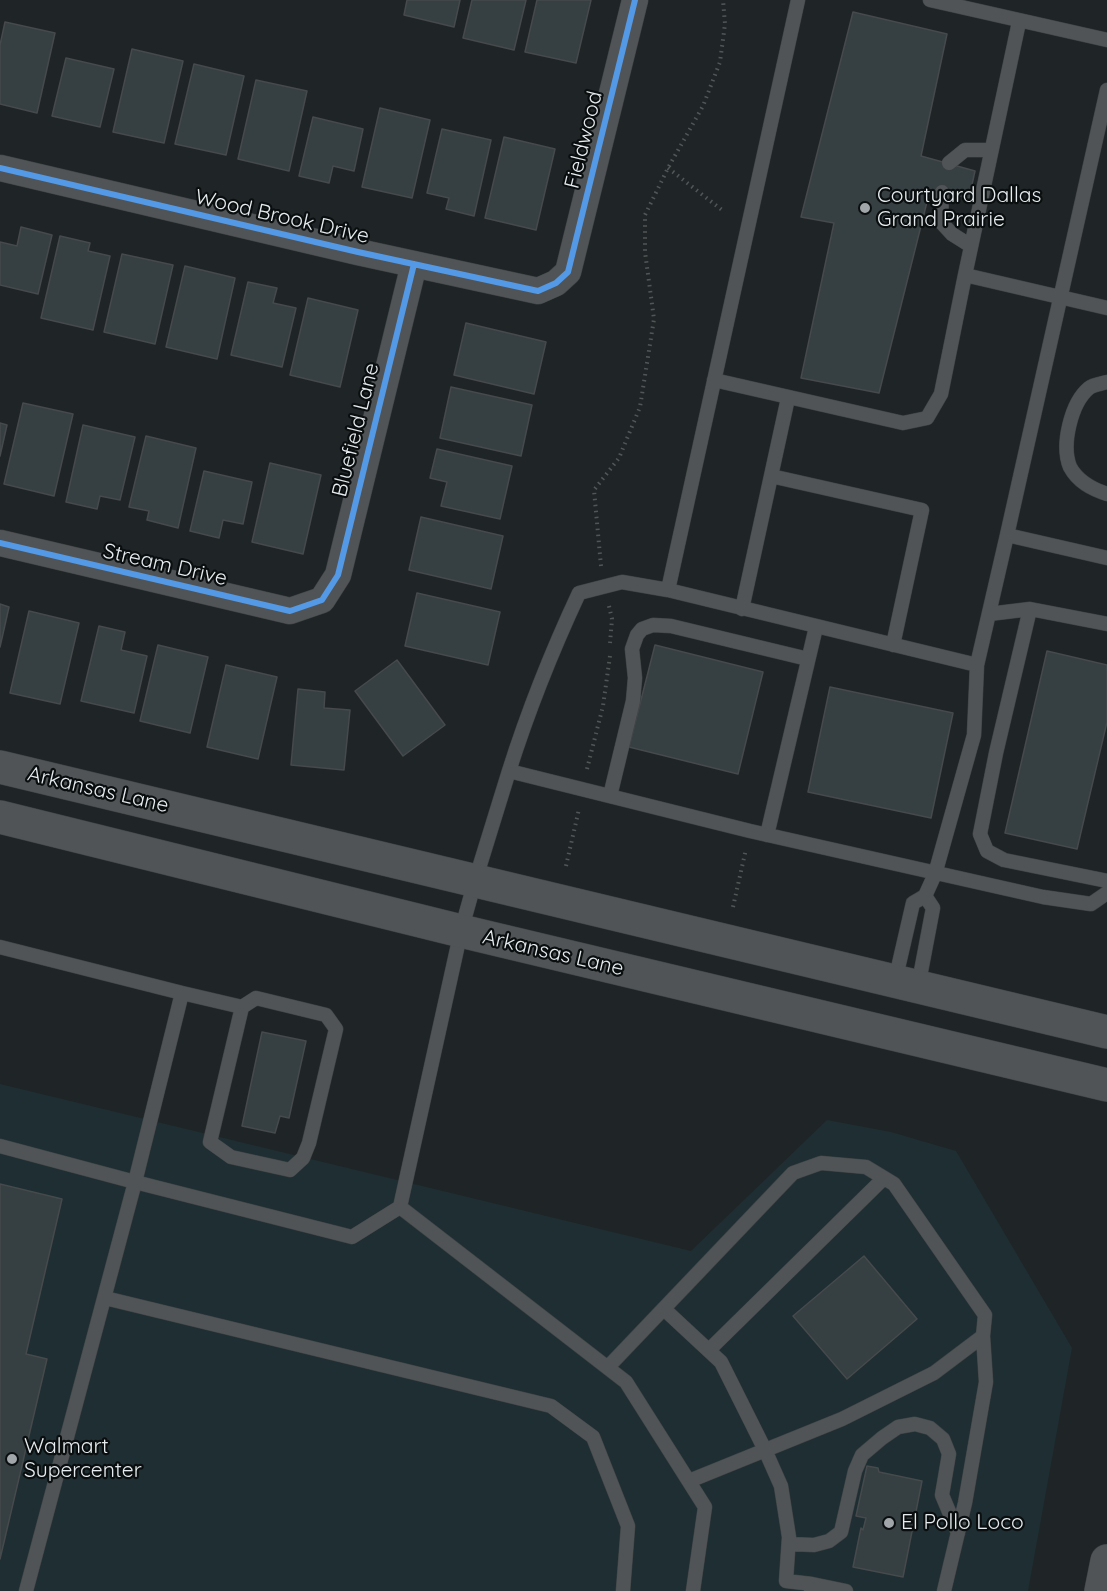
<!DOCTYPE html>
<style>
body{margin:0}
canvas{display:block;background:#1f2426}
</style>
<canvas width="1107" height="1591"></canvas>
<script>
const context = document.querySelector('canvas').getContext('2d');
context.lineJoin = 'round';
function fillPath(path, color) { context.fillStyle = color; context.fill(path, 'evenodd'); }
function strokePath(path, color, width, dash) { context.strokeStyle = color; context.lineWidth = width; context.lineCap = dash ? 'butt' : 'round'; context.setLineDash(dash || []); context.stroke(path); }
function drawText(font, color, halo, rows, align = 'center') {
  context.font = font + ' Quicksand,sans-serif'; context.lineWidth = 4.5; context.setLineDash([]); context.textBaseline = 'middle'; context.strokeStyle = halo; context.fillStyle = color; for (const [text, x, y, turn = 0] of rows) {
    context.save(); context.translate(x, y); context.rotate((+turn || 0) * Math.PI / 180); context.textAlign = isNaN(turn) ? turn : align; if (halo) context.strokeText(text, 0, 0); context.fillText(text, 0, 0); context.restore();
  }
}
fillPath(new Path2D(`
 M0,1084L691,1251L827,1120L891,1132L956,1151L1072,1348L1028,1591H0Z`), '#1e2e33');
const building = new Path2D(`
 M407,0H460L454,27L404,15Z
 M472,0H526L514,50L463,38Z
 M537,0H591L576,63L525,52Z
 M853,12L947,34L921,156L975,171L969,198L930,190L879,393L801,378L834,223L801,217Z
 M5,22L55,33L37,113L0,104V45Z
 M132,49L183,61L164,143L113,132Z
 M66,58L114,69L100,127L52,116Z
 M194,64L244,76L226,155L175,144Z
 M256,80L307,91L289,171L238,159Z
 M380,108L430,120L412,198L362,187Z
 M313,117L363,129L354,171L333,166L329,183L299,176Z
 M442,129L491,140L474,216L446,209L449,198L427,193Z
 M504,137L555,149L536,230L485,218Z
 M21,227L52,235L38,294L0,285V242L17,246Z
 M60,236L90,243L88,251L110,256L93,330L41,318Z
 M122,254L173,265L155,344L104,332Z
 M185,266L235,278L217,359L166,347Z
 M248,282L277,288L273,303L296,308L282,367L231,355Z
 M308,298L358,310L340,387L290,375Z
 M466,323L546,342L534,394L454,375Z
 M451,387L532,405L521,456L440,438Z
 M23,403L73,414L54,496L4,484Z
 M0,423L7,425L0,456Z
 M83,425L135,437L120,500L100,496L97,509L66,502Z
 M146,436L196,448L178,528L147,520L149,511L129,507Z
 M437,449L512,466L500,519L441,506L447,482L430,478Z
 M270,463L321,475L303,554L252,542Z
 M204,471L252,482L243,524L223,520L219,538L190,531Z
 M421,517L503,536L491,589L409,570Z
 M417,593L500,612L488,665L405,646Z
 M0,604L9,607L0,647Z
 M29,611L79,623L60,704L10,693Z
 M99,626L125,632L121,650L147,656L134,713L81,701Z
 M158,645L208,657L190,733L140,721Z
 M655,645L763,672L738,774L629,747Z
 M1047,651L1107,665V722L1077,849L1005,833Z
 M397,660L445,725L403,756L355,691Z
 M226,665L277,677L258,759L207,747Z
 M830,687L953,713L931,818L808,792Z
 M298,689L325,692L324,708L350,710L344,770L291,765Z
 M262,1032L306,1041L289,1118L280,1116L275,1133L242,1126Z
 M0,1184L62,1199L26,1354L47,1359L0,1559Z
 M864,1256L917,1319L847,1379L793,1316Z
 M867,1466L878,1468L879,1472L922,1481L903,1577L853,1567L861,1528L863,1530L866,1518L856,1516Z`);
fillPath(building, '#363f42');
strokePath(building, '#464a4c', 1.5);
const lane = new Path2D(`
 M930,0L1107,40
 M949,163L965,150H991
 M942,192L941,222L952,234L971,246
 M965,275L1019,22
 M714,380L903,423L927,418L941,394L965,275L1107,308
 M1107,382C1101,384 1094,384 1089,388C1071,403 1061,445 1070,467C1078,482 1092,489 1107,494
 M771,476L922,510L893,645
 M1007,535L1107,90
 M668,590L798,0
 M742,609L788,398
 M1030,609L996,753L980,834L987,851L1004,860L1107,881
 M989,614L1030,609L1107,624
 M509,771C529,708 551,653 579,593L622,582L668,590L977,665
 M610,796L633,701L635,678L632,649L637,635L642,629L653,625L671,626L808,659
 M767,835L816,627
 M0,947L182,993L135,1182L0,1146
 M895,981L913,903L925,896L935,874L974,735L977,665L1007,535L1107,558
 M918,987L933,908L925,896
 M182,993L242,1007L210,1142L231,1157L290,1170L303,1158L309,1143L336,1029L326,1015L256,998L242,1007
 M400,1207L626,1382L705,1507L693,1591
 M105,1298L551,1406L593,1437L628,1526L623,1591
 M664,1309L721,1362L765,1450L781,1486L789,1537L786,1581L812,1584
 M709,1350L884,1178
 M608,1367L793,1173L821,1163L866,1167L894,1184L985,1315L983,1336L934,1373L842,1419L689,1481
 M789,1544L814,1545L829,1541L841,1532L855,1471L862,1455L882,1438L898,1427L915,1424L930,1428L943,1439L949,1454L942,1495L958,1533
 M26,1591L135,1182L352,1237L400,1207L461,931L475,881L509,771L750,831L1043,897L1091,904L1107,893
 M811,1591L812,1584L846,1591
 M944,1591L965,1503L986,1382L983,1336`);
const street = new Path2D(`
 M0,168L358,252L538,291L556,283L568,272L635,0
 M0,543L290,611L322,600L338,575L414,264`);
const secondary = new Path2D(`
 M0,767L1107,1032
 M0,817L461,931L1107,1085
 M1101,1591L1107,1561`);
strokePath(lane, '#3d4244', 15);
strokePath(street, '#3d4244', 27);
strokePath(secondary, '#3d4244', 34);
strokePath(new Path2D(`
 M668,168L722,210
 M601,566L594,490L619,458L640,407L654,319L645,252V215L668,168L703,106L720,62L725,24L723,0
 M609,606L612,619L610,643
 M587,769L603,706L610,656
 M566,866L579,809
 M733,907L746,849`), '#525657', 4, [1.5, 4.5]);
strokePath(lane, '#515456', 14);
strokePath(street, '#515456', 26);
strokePath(secondary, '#515456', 33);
strokePath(new Path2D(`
 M0,168L358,252L538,291L556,283L568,272L635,0
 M0,543L290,611L322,600L338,575L414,264`), '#5399e6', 6);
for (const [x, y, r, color] of [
 [865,208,6,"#a0a6a9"],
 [12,1459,6,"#a0a6a9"],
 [889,1523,6,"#a0a6a9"]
]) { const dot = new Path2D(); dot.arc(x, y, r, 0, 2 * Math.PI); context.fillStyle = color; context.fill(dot); strokePath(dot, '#0a0e0f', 2); }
drawText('21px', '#e6ecef', '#0a0e0f', [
 ["Fieldwood",584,140,-76],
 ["Wood Brook Drive",282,217,13],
 ["Bluefield Lane",356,430,-76],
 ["Stream Drive",165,565,13],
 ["Arkansas Lane",98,790,13],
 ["Arkansas Lane",553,953,13]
]);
drawText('21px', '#e6ecef', '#0a0e0f', [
 ["Courtyard Dallas",877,196],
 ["Grand Prairie",877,220],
 ["Walmart",24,1447],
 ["Supercenter",24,1471],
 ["El Pollo Loco",901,1523]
], 'left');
</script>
